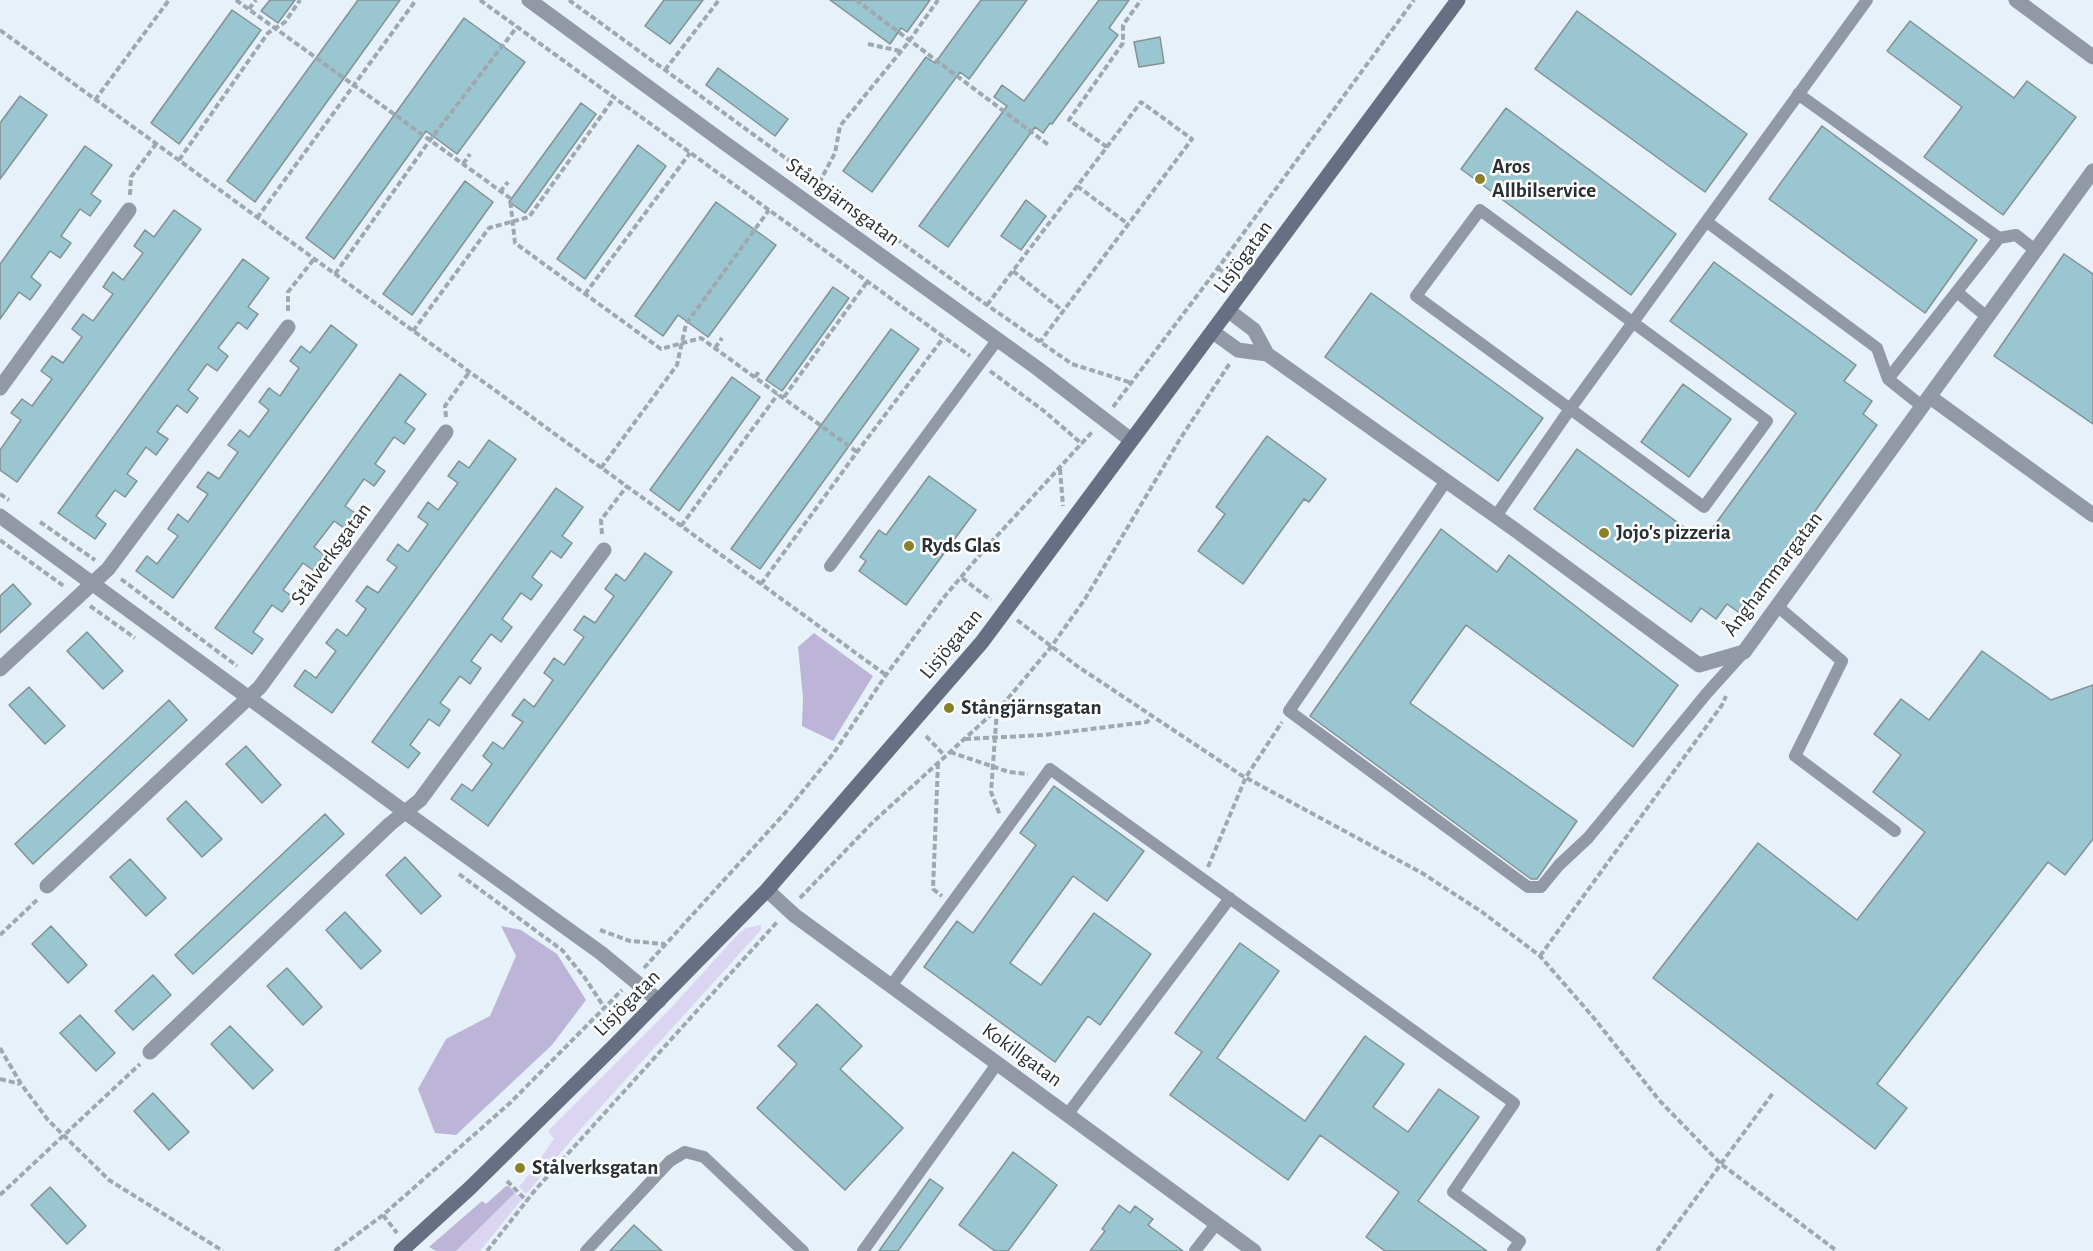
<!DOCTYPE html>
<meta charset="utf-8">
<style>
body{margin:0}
canvas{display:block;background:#e6f1f9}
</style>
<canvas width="2093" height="1251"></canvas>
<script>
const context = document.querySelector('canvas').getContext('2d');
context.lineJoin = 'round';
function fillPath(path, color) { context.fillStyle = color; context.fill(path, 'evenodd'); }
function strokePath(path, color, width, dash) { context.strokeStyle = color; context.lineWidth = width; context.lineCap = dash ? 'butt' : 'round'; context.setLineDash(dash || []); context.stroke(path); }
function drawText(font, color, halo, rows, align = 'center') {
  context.font = font + ' "Alegreya Sans",sans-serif'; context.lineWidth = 5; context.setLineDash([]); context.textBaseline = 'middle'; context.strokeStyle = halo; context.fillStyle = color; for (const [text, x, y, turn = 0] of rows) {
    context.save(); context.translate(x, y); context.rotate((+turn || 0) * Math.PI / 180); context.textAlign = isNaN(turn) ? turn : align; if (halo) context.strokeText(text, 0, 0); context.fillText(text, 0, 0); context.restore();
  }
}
fillPath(new Path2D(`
 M761,925V930L580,1130L526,1194L519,1187C532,1172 542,1155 554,1139L548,1131L669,1010L740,932L746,928Z
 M515,1193L522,1199L480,1251H456Z`), '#dbd5f2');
fillPath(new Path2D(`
 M814,633L873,676L833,741L802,726L803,697L798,647Z
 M501,926L521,930L557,954L586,1000L552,1045L456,1135L435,1133L418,1089L446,1039L490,1016L516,956Z
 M506,1186L510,1187L515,1193L456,1251H436L429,1247L482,1201L486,1204Z`), '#bcb5d8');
const building = new Path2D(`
 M270,0H295L278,23L261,11Z
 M358,0H400L255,202L227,181Z
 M664,0H703L670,44L645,26Z
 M830,0H930L907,32L901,28L890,44Z
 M981,0H1027L969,79L960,72L872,192L843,171L926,57L935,63Z
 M1099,0H1129L1109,28L1118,35L1052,124L1050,123L1043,133L1035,127L948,247L919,226L1007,106L994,97L1002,85L1024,101Z
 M232,10L261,30L179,144L151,123Z
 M1577,11L1747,134L1705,192L1535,69Z
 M464,18L525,62L457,154L426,131L334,259L306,238Z
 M1910,21L2014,98L2027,81L2076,117L2003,215L1924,157L1962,107L1887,51Z
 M1160,37L1164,63L1139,67L1134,42Z
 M718,68L788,119L775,136L706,85Z
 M20,96L47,115L0,179V123Z
 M581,103L596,114L525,213L509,202Z
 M1506,108L1676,234L1631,295L1461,169Z
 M1822,126L1977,240L1925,313L1769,199Z
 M638,145L666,166L585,279L557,259Z
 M85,146L112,165L91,194L101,201L90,216L80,209L61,236L71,243L60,258L50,251L31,277L41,285L30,300L19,292L0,319V264Z
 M465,181L493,202L412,315L383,294Z
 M1026,200L1046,216L1021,250L1001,236Z
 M716,202L776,245L708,337L678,315L663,336L635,316Z
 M174,210L201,229L17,482L0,470V450L21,420L11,413L22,399L32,406L52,379L41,371L52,356L63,363L82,337L72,329L83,314L93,321L113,294L103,287L113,272L123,280L143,253L134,246L145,230L154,237Z
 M2064,254L2093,274V424L1994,356Z
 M243,259L269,278L248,307L258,314L247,329L238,322L218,348L228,356L217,371L207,364L188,390L198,398L187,413L177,405L157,432L168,439L156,455L146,447L127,474L137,481L125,497L115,490L96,516L106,524L95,539L58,513Z
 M1714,262L1856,365L1844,381L1872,401L1863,414L1877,425L1741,614L1727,604L1716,619L1701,608L1691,622L1534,509L1577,449L1703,541L1796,413L1670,321Z
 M833,287L849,298L782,391L766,380Z
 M1371,293L1543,418L1498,481L1325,357Z
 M331,325L357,345L173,598L136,571L147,556L157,564L178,536L168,529L178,514L188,522L208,494L197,487L208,472L219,479L238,452L228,445L240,430L249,437L269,410L259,402L269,388L280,396L299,368L290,361L301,346L310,353Z
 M891,329L919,349L760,569L731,549Z
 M400,374L426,394L405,422L415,429L404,444L394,437L375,464L385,471L374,486L364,479L345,506L355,513L344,528L334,521L314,547L324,555L313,570L303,563L283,590L293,597L282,612L272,605L253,632L263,639L252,654L215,628Z
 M732,377L760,397L679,511L650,490Z
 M1683,384L1731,419L1689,477L1641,442Z
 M1267,436L1326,479L1309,502L1304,499L1243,584L1198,551L1225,514L1216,507Z
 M489,440L516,459L332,713L294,686L305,670L316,678L336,651L326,643L337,629L347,636L366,609L356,601L367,586L378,593L397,567L387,560L398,544L408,552L428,524L418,517L428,502L438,510L458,483L448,476L459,461L469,468Z
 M929,476L976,510L906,605L859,571L866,561L860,557L879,530L886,535Z
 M556,488L583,507L562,536L572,543L561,558L551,551L532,577L542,585L531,600L521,593L502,619L512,627L501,642L491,634L471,661L481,668L470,684L460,676L440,703L450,710L439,726L429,719L410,745L420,753L408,768L372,742Z
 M1441,529L1497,572L1509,555L1678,685L1633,747L1466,625L1410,703L1577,821L1537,879H1531L1310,716Z
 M645,553L672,572L488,826L451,799L462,784L472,791L492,764L483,756L493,742L503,749L523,722L512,715L524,699L534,707L553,680L544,673L554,658L564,665L584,637L574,630L584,616L595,623L614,596L605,589L616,574L625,581Z
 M13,584L31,604L0,633V596Z
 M87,632L123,671L103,689L67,651Z
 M1982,651L2051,700L2093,685V839L2065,875L2048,862L1877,1084L1907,1108L1875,1149L1653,978L1758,843L1857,920L1925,832L1873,792L1901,755L1874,734L1901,699L1929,720Z
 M29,687L65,726L45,744L9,705Z
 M169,700L187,720L33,864L15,844Z
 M246,746L281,785L262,803L226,764Z
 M1054,786L1144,851L1107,901L1073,876L1010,963L1041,985L1094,913L1151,954L1100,1025L1088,1016L1055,1062L924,967L957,921L973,933L1036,845L1020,833Z
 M186,801L222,839L202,857L167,819Z
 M325,814L344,834L193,974L175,955Z
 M405,857L441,896L421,914L386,875Z
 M130,859L166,898L146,916L110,877Z
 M345,912L381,951L361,969L326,930Z
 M51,926L87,965L68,983L32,944Z
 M1240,943L1279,971L1217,1058L1305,1121L1365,1036L1404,1064L1373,1107L1408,1132L1439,1089L1479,1117L1418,1201L1487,1251H1385L1366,1237L1399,1192L1320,1135L1288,1180L1170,1095L1202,1052L1175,1033Z
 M287,968L322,1007L303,1025L267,986Z
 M153,975L171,995L133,1030L115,1011Z
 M817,1004L862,1046L840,1069L903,1128L845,1190L757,1108L797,1064L778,1046Z
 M80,1015L115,1053L96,1071L60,1033Z
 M230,1026L273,1070L253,1089L211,1044Z
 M153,1093L189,1132L169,1150L134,1111Z
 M1013,1152L1057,1185L1008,1251H995L959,1225Z
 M930,1179L943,1188L898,1251H879Z
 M50,1187L86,1226L67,1244L31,1205Z
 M1119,1205L1130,1213L1135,1206L1153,1219L1148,1225L1183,1251H1090L1105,1231L1102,1229Z
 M634,1225L662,1251H610Z`);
fillPath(building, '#99c6d0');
strokePath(building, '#839194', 1.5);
strokePath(new Path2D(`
 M236,0L510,198L515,243L661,349L701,338L857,452
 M480,0L970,356
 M569,0L987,305L1072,364L1132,383
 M856,0L1050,146
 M249,9L256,0
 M0,30L886,675
 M868,44L900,51
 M665,70L719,0
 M95,100L169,0
 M1107,147L1069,120L1123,43V25L1141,0
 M179,160L268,33L285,22L300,0
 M463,164L470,154
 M819,183L835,153L840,126L907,44L938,0
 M1077,186L1128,224
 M500,192L508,182
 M130,195L131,177L156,144
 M257,218L416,0
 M1218,268L1232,279
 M1013,271L1063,311
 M335,274L430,140L517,27
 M585,294L690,153
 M987,305L1141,102L1192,139L1040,342
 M288,311V292L314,259
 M413,331L489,228L529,217L614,98
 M715,348L722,338
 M990,371L1044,411L1082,444
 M755,377L760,370
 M784,397L867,282
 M1113,407L1218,268L1414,0
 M446,417L445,406L470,371
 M601,468L677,365L686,324L769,210
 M1060,469L1063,506
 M0,494L9,500
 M40,522L95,560
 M681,526L778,394
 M602,534L601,520L627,486
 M0,540L65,587
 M962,578L991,600
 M121,579L237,666
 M761,584L857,452L944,337
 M90,606L135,638
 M1017,620L1077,666L1241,775L1422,873L1482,912L1540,956L1593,1017L1659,1100L1721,1164L1837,1251
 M997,710L991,792L1000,815
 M926,736L945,756
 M965,739L1043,735L1147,722L1152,716
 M950,752L1009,772L1028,774
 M938,763L933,889L942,896
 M1208,867L1246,777L1282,722
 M459,874L562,950L585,978L604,1007
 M800,898L873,822L1005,702L1051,647L1085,599L1180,439L1230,363
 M600,930L630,941L665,944
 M0,935L38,899
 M1540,956L1722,705L1726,696
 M644,968L785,813L833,754L886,675L945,596L984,550L1093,431
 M0,1048L21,1084L48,1120L109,1180L223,1251
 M0,1079L20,1084
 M507,1181L527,1201
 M0,1195L140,1064
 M383,1215L397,1233
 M335,1251L383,1215L510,1103L622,990
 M487,1251L536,1189L778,921
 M1657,1251L1773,1093`), '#9fa8ae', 4, [6, 3]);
strokePath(new Path2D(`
 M1798,94L1999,238L2016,235L2035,250
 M1480,210L1767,421L1704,507L1416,296Z
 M1707,222L1877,348L1888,379L1923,407
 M1957,292L1987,317
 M1888,379L1999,238
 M1446,481L1289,711L1528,887H1541L1559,865L1588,838L1707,693L1744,652
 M1496,516L1570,409L1867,0
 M830,566L998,339
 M1777,606L1842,661L1795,756L1895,831
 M891,986L1050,769L1514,1103L1453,1192L1520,1241L1513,1251
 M1067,1115L1230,898
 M586,1251L670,1161L685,1152L704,1157L803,1251
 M863,1251L997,1064
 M1195,1251L1217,1223`), '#9298a6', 12);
strokePath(new Path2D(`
 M529,0L726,144L1037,368L1131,440
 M2016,0L2093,57
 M1229,311L1254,330L1267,354L1514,529L1699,665L1744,652L2093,171
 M1213,332L1238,350L1267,354
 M0,388L129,210
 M1930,397L2093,515
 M0,516L405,812L601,953L659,1001
 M0,669L108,569L288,327
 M47,886L260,687L446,432
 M767,890L794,915L1254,1251
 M150,1052L390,824L420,800L604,550`), '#9298a6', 15);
strokePath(new Path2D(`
 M401,1251L470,1188L612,1048L767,890L982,642L1458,0`), '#666f83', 15);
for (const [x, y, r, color] of [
 [1480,179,6,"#898128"],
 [1604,533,6,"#898128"],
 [909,546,6,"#898128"],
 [949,708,6,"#898128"],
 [520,1168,6,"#898128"]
]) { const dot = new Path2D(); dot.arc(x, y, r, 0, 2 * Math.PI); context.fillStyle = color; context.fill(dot); strokePath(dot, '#fff', 2); }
drawText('bold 21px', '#2a2f32', '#fff', [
 ["Aros",1492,167],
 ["Allbilservice",1492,191],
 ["Jojo's pizzeria",1616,533],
 ["Ryds Glas",921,546],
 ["Stångjärnsgatan",961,708],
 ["Stålverksgatan",532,1168]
], 'left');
drawText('21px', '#2a2f32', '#fff', [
 ["Stångjärnsgatan",843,202,36],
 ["Lisjögatan",1243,257,-54],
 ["Stålverksgatan",331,554,-54],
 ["Ånghammargatan",1773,574,-53],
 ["Lisjögatan",951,644,-50],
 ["Lisjögatan",627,1003,-45],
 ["Kokillgatan",1022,1055,36]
]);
</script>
